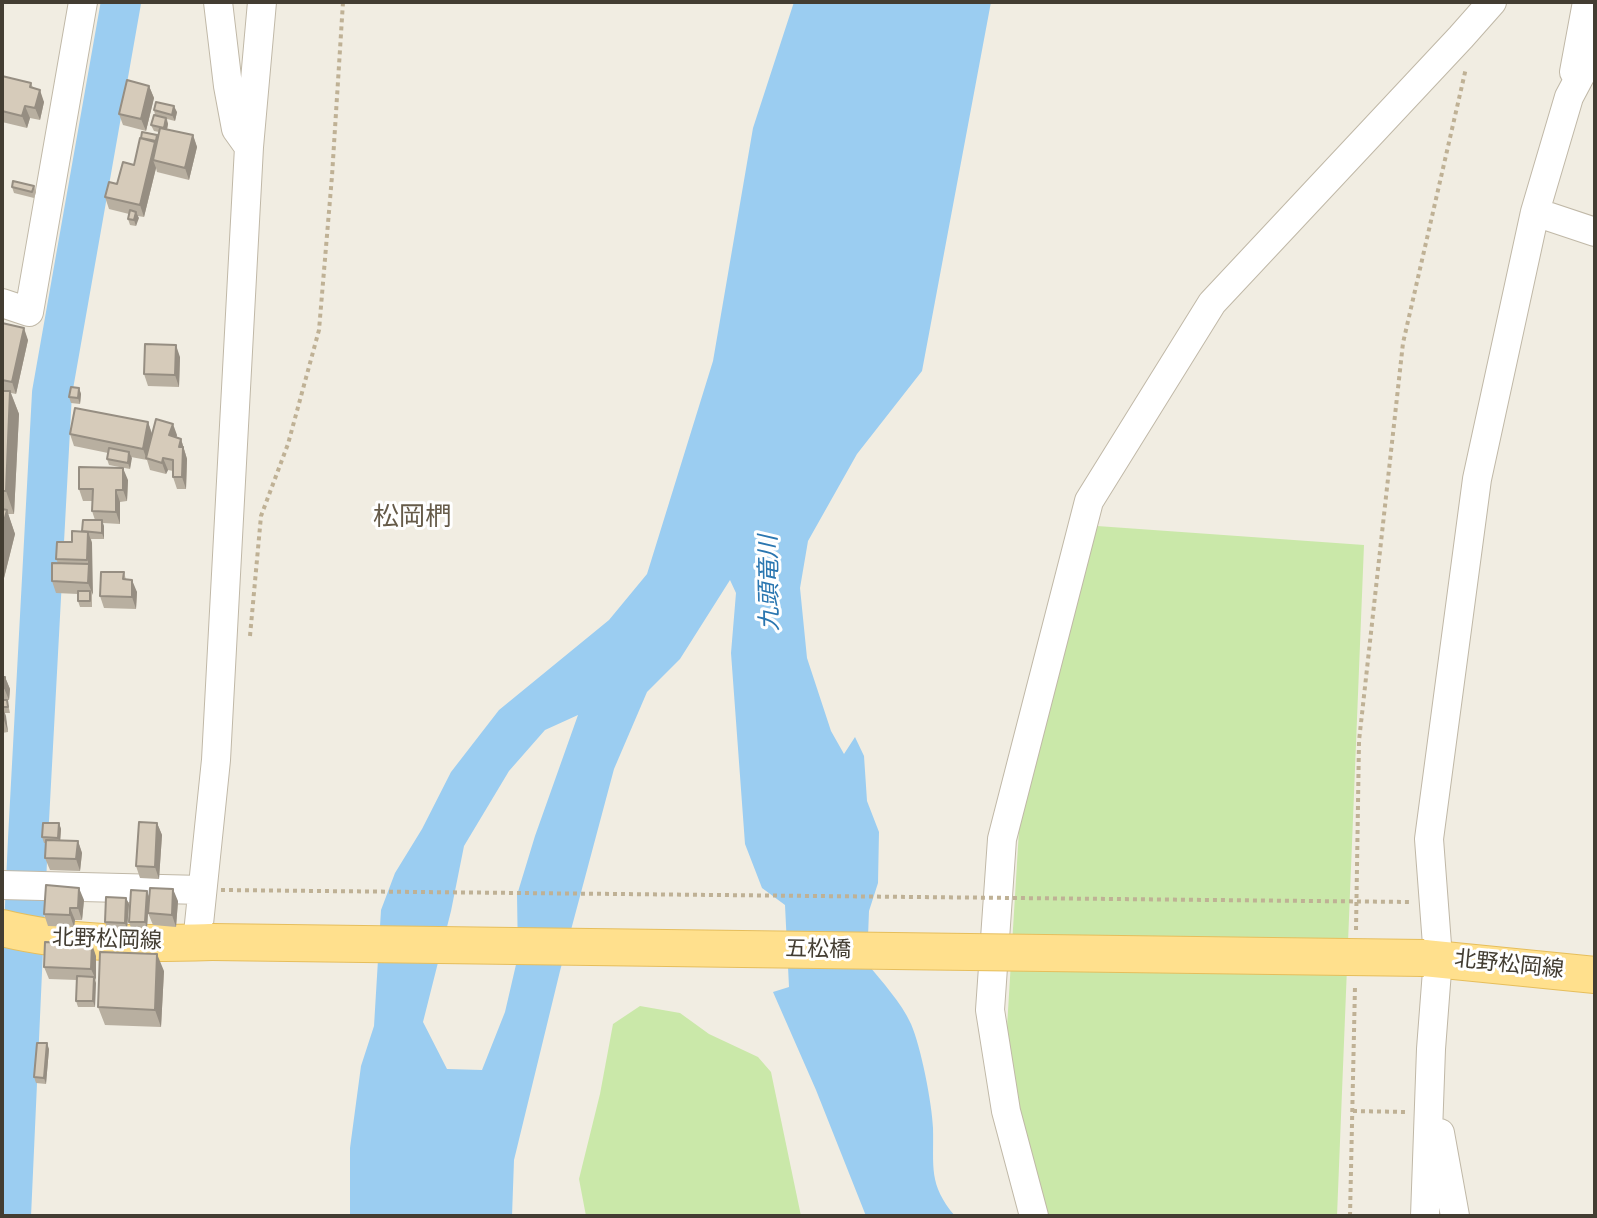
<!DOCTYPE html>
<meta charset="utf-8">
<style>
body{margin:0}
#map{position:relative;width:1597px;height:1218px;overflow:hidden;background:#f1ede2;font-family:"Fira Sans",sans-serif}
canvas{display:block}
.frame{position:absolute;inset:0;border:4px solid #433d32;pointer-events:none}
</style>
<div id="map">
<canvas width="1597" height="1218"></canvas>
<div class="frame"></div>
</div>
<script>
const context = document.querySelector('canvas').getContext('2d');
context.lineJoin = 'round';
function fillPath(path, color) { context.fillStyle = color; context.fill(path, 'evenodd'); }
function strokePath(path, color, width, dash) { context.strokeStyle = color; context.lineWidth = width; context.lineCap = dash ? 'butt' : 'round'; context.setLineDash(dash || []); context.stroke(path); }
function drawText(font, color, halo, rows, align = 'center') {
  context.font = font + ' "Fira Sans","Noto Sans JP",sans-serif'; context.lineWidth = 6; context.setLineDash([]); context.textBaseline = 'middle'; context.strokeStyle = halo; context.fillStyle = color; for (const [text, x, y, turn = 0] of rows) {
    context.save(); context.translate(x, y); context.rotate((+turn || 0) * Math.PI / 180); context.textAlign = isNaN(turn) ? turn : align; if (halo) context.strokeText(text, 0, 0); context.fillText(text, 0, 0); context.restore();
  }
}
fillPath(new Path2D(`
 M1083,525L1364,545L1337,1216H1042L1003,1093L1019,830Z
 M640,1006L680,1013L709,1034L758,1057L771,1072L801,1216H586L579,1179L600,1094L613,1024Z`), '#cae8a9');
fillPath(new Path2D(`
 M794,2H991L922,371L857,454L808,541L800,588L807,658L831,731L844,754L855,737L864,756L867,801L879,832L878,883L869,911L867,963C882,982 901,1002 911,1024C921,1047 932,1103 933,1128C934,1167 928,1184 955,1216H866L816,1090L773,992L789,987L785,905L762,888L745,844L731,653L736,593L730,580L680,659L647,692L614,769L560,971L514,1160L512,1216H350V1148L361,1066L374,1026L381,910L395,873L422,829L451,772L499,710L609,620L647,574L713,361L753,128ZM578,715L535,836L517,895L518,956L505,1012L482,1070L447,1069L423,1022L451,911L464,846L509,771L545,730Z`), '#9bcdf1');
strokePath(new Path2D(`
 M11,1216L28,839L52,393L121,2`), '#9bcdf1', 40);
const minor = new Path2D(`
 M218,2L228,86L236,129L246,143
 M1574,72L1587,2
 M1535,212L1595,232
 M2,303L29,312L83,2
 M2,885L202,890
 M197,943L216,760L249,147L262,2
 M1440,1133L1455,1216
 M1034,1216L1006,1111L990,1010L1002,839L1089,501L1212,303L1461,37L1492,2
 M1425,1216L1431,1049L1438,958L1429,839L1477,479L1535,212L1569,97L1595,48`);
const major = new Path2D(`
 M2,928C70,945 142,944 212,942
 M1424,958L1595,975`);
strokePath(minor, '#c0b8a7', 30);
strokePath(major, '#e6be5c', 38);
strokePath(new Path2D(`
 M250,636L261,516L288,444L319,330L332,176L343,2
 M1356,930L1359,741L1403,343L1466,68
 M1353,1111L1406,1112
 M1350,1216L1355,986`), '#bfb195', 4, [4, 4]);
strokePath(minor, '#fff', 28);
strokePath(major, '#ffe08d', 36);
const majorBridge = new Path2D(`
 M212,942L1424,958`);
strokePath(majorBridge, '#e6be5c', 38, []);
strokePath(new Path2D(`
 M221,890L1411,902`), '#bfb195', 4, [4, 4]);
strokePath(majorBridge, '#ffe08d', 36);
fillPath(new Path2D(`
 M2,76L31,83L33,88L44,102L40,120L30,118L27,128L2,122Z
 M149,86L154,98L146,131L123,125L119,114Z
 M154,110L177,112L175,121L167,119L168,124L167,130L193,135L197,147L189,180L157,172L156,168L144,217L138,216L136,226L130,225L128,219L129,214L109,209L105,197L158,138L159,132L154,131L151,125L155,115Z
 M34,186L36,192L34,198L14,193L12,187Z
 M2,323L28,340L16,394L11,393L19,414L14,514H8L15,534L2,586Z
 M180,357L179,387L148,386L144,374Z
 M79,388L81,394L80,404L71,403L69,397Z
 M148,422L152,434L177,435L176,437L181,439L187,459L186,489H177L173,477V471L168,470L166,474L150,470L147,460L131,457L130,469L109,465L107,459L108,453L74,446L70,434Z
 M128,480L127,501L120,502V524L103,523L104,539H91L92,543V607H80L78,601V594L56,593L52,581L58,563L56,559L72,542L95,520L92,511V501H83L79,489Z
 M124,572L126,580L137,592L136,609L104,608L100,596Z
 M2,677H5L10,689L9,700H7L10,713H5L8,732L2,733V700H5H2Z
 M59,823L61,829L60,840L78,841L82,853L80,871L50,870L45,858L46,843H44L42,837Z
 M157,823L162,835L159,879L140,878L136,866Z
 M147,891L149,897L147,928H131L129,922Z
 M126,898L129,904L127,929L107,928L105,922Z
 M84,900L82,920H75L74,927L48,926L44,914Z
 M178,901L176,927L153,925L148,913Z
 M96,956L95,1007H78L76,1001L77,980L49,979L44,967Z
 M164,971L161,1027L105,1025L98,1007Z
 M49,1049L46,1084L36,1083L34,1077Z`), '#b8afa0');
fillPath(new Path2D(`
 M149,86L154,98L146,131L141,119Z
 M40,90L44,102L40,120L35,108Z
 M25,106L30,118L27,128L22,116Z
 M174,106L177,112L175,121L172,115Z
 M166,118L168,124L166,134L164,128Z
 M193,135L197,147L189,180L185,168Z
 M155,142L159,154L153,160L156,168L144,217L140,205Z
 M136,212L139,218L136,226L134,220Z
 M24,328L28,340L16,394L12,382Z
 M176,345L180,357L179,387L175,375Z
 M79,388L81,394L80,404L78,398Z
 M10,391L19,414L14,514L6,491Z
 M148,422L152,434L147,460L143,449Z
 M173,424L177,435L174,447L169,435Z
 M181,439L187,459L186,489L182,477L179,447Z
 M129,452L132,458L130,469L128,463Z
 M163,458L168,470L166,474L162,463Z
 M123,468L128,480L127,501L123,490Z
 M116,490L120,502V524L116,512Z
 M7,510L15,534L2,586V529Z
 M102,520L104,526V539L102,533Z
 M88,532L92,543L93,595L88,583Z
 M132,580L137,592L136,609L132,597Z
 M5,677L10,689L9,700L4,688Z
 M2,706L6,716L8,732L4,720Z
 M59,823L61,829L60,844L58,838Z
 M157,823L162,835L159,879L155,867Z
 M78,841L82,853L80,871L76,859Z
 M79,888L84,900L82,920L78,908Z
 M173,889L178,901L176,927L172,915Z
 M147,891L149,897L147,928L145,922Z
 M126,898L129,904L127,929L125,923Z
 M70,908L75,920L74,927L70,915Z
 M92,944L96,956V980L91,969Z
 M157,954L164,971L161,1027L155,1010Z
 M94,977L96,983L95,1007L93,1001Z
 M47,1043L49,1049L46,1084L44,1078Z`), '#968e82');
const building = new Path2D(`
 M2,76L31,83L30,87L40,90L35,108L25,106L22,116L2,111Z
 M127,80L149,86L141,119L119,114Z
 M156,102L174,106L172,115L154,110Z
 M154,115L166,118L164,128L151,125Z
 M160,128L193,135L185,168L153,160Z
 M142,132L157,135L156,141L141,138Z
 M140,138L155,142L140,205L105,197L109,182L117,184L123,162L134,165Z
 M13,181L34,186L32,192L12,187Z
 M130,210L136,212L134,220L128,219Z
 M2,323L24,328L12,382L2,380Z
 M145,344L176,345L175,375L144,374Z
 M71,387L79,388L78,398L69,397Z
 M2,391H10L6,491H2Z
 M75,408L148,422L143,449L70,434Z
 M156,419L173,424L169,435L181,439L179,447H183L182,477H173V460L163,458L162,463L146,458Z
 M109,448L129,452L128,463L107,459Z
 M79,467L123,468V490H116V512L92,511L93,489H79Z
 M2,509L7,510L2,529Z
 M83,520H102V533L82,531Z
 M72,531L88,532L87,560L56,559L57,542H72Z
 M52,563L89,564L88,583L52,581Z
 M101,572H124L123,579L132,580V597L100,596Z
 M78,591H90V601H78Z
 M2,677H5L4,688H2Z
 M2,700H7L8,707H3Z
 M139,822L157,823L155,867L136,866Z
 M43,823H59L58,838L42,837Z
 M46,840L78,841L76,859L45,858Z
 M46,885L79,888L78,908H70V915L44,914Z
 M150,888L173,889L172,915L148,913Z
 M131,890L147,891L145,922H129Z
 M106,897L126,898L125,923L105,922Z
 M45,942L92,944L91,969L44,967Z
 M100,952L157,954L155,1010L98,1007Z
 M77,976L94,977L93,1001H76Z
 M37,1043H47L44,1078L34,1077Z`);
fillPath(building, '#d6cbba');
strokePath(building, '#968e82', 2);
drawText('22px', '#433d32', '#fff', [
 ["北野松岡線",107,940,2],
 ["五松橋",818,950,1],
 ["北野松岡線",1509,965,6]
]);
drawText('italic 24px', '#2a76b0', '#fff', [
 ["九頭竜川",770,583,-91]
]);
drawText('26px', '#665b49', '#fff', [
 ["松岡椚",412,518]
]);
</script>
